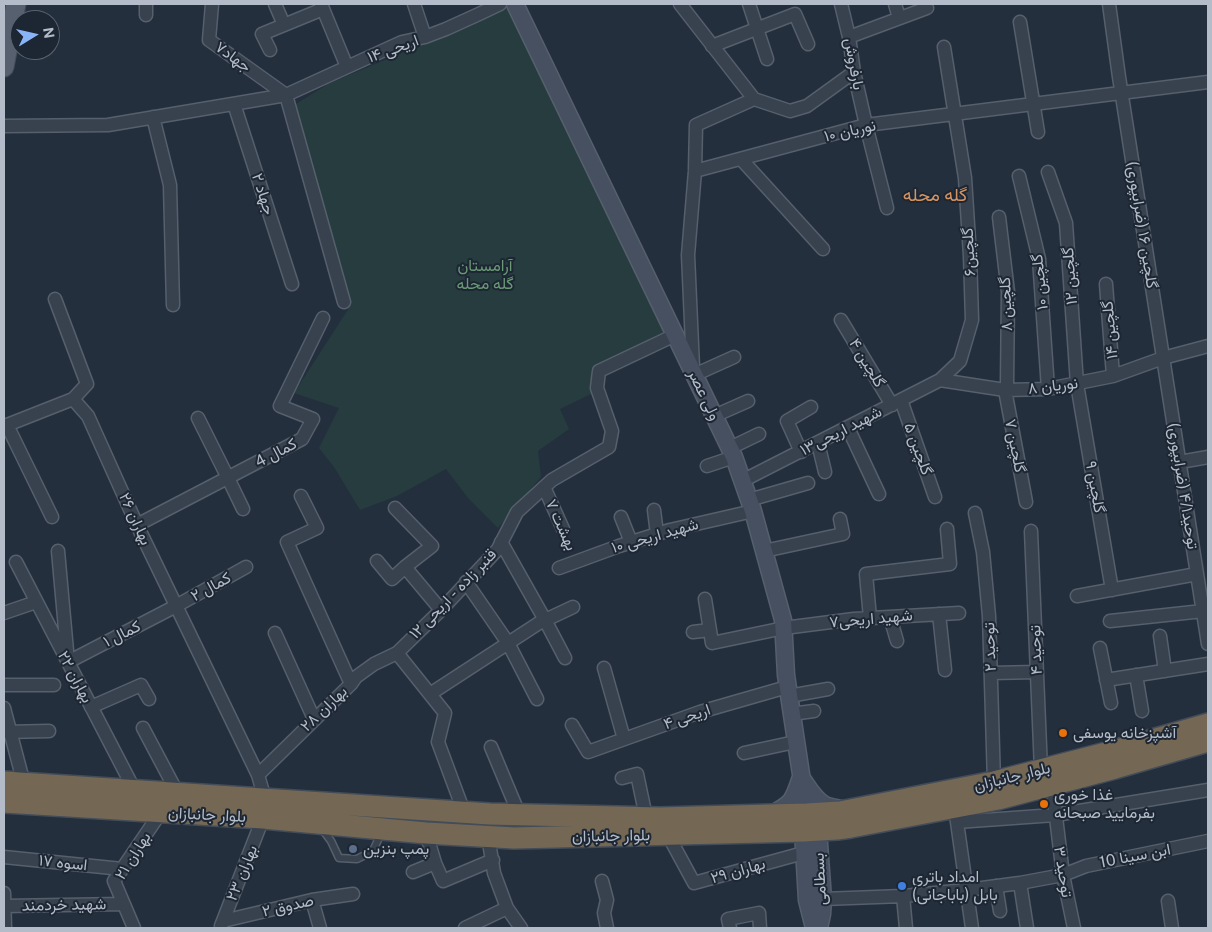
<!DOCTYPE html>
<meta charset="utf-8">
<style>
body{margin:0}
#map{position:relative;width:1212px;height:932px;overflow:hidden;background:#242f3e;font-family:"Public Sans",sans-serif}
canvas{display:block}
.frame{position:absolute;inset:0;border:5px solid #b4bcc9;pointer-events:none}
.north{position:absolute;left:10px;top:10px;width:50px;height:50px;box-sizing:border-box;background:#1d2633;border:1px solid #59626f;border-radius:50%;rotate:81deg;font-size:14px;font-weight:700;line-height:20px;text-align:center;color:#b4bcc9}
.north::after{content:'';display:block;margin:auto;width:18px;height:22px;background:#8ab4f8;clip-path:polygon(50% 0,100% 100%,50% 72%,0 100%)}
</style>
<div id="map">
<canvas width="1212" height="932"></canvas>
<div class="frame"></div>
<div class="north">N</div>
</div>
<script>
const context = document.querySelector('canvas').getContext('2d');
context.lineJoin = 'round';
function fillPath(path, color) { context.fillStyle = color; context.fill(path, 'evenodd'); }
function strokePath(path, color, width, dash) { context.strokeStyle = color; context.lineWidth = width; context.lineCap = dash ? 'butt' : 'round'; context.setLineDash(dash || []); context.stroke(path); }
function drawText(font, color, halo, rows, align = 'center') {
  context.font = font + ' "Public Sans",Vazirmatn,sans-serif'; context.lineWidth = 4; context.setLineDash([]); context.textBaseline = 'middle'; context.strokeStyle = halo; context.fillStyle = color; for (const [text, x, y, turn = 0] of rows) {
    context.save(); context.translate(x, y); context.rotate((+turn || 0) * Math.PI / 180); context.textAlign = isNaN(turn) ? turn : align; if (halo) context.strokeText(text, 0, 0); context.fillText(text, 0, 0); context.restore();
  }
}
fillPath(new Path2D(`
 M510,7L666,331L591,369V394L560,409L569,429L538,451L541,477L498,528L468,498L446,469L397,496L360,510L334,467L319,448L339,408L294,393L349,308L288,109L328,84Z`), '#263c3f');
const lane = new Path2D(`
 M322,829L331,841L339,858L357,859L373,851L381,833`);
const street = new Path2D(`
 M212,4L209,40L286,95
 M275,4L284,25
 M321,4L347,67
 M414,4L425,37
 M680,4L754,99L790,111L807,106L854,72
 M749,4L767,59
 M841,4L849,37L854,72L866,125L887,208
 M895,4L899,18
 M1109,4L1119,77L1208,644
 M146,15V4
 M1020,22L1038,132
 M849,37L927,8
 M712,46L795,14L808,44
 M270,50L262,34L323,9
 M286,95L344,302
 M234,104L292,284
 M153,117L170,185L173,305
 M4,126L108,125L286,95L402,42L425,37L446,29L479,14L500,4
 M741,159L823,249
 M695,171L866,125L1208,82
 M1048,172L1066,223L1077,384L1112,590
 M1019,176L1039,259L1048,389
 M999,217L1008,292L1007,384L1005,390L1026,502
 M1106,284L1113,376
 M55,299L87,384L73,399
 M841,320L892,405
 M693,367L688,255L695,171L696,125L754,99
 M694,375L734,357
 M940,380L1005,390L1048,389L1113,376L1163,358L1208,346
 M901,400L935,497
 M714,416L748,401
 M198,418L228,478L243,509
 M848,428L879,494
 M818,443L825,472
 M730,448L759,434
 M801,452L787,421L811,407
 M1180,462L1208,457
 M707,466L734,457
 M742,481L940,380L960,361L972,320L970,256L965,178L944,47
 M544,487L563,529
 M301,496L317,528L287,542L351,684
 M749,500L808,483
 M654,510L657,534
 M975,513L983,552L989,616L994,782
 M52,517L7,425L73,399L88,416L137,525L258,775L265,799
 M621,517L631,542
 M137,525L302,439L313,419L280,406L323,318
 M1031,531L1041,770
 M501,542L545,620L565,658
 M58,551L68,662L176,606L246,567
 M764,551L843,534L840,519
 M377,561L392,579L405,567L432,546L395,508
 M16,562L135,791
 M405,567L441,610
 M559,568L619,546L670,530L753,511
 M466,582L508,643L537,699
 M1077,596L1197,574
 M705,599L712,643L784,628L854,619L959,613
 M4,613L36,602
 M939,614L945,670
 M890,617L897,641
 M870,618L866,574L950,564L947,529
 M1110,621L1203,611
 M693,632L710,630
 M275,633L314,719
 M1160,636L1165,671
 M1100,648L1111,703
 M397,653L445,713L438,742L464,812
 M604,668L624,739
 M991,673L1037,672
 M1136,675L1142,711
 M1106,680L1208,664
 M4,685H54
 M430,694L539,623L573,607
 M789,696L828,689
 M91,707L141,685L149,699
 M4,708L24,784
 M791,714L814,711
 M572,725L588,752L700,712L787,687
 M143,728L178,794
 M4,732L49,731
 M491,747L519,814
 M744,753L795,742
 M258,775L351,684L356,677L374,664L397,653L441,610L498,549L517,512L552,480L609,447L612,431L597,388L599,371L675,335
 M622,778L637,774L646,817
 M1052,784L1063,875L1074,928
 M956,815L972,928
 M957,822L1055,815L1208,790
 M426,833L435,863L443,881L493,860
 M668,835L694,883L807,852
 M488,836L494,873L507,908L521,928
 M4,857L122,869
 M413,872L435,863
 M602,881L607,900L604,913L607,928
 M1020,883L1027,928
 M996,886L1000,911
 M4,893L5,928
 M903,896L906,928
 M823,899L903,896L967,890L1020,883L1063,875L1086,866L1208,841
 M312,900L320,928
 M1168,901L1172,928
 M5,906L123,904
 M223,921L312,900L353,894
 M221,926L263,818
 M134,928L114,881L161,812
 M465,928L507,908
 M730,928L728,919L759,913L760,928`);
const secondary = new Path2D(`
 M515,4L734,457L753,511L783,620L786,675L807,814
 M770,815C793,803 793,801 801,777C808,787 814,799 825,805C830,807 836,808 841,809
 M818,830L823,899L822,914L819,928
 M803,831L807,900L814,928`);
const primary = new Path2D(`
 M4,67L16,4`);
const highway = new Path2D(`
 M4,782L490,814L660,818L807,814L840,812L994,782L1110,752L1208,724
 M4,802L263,818L426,833L514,838L803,831L837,829L851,827L998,799L1115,768L1208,741`);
strokePath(lane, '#565f6c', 9);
strokePath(street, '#565f6c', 15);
strokePath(secondary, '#565f6c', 19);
strokePath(primary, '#414a57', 21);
strokePath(highway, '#434c59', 24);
strokePath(new Path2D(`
 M567,539L573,550`), '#44595c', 2, [4, 4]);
strokePath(lane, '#38414e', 6);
strokePath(street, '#38414e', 12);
strokePath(secondary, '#465061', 16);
strokePath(primary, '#56606e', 19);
strokePath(highway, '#746855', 21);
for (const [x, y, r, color] of [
 [1063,733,5,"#e8710a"],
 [1044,804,5,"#e8710a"],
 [353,849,5,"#5c6f8a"],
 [902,886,5,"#3f7fe0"]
]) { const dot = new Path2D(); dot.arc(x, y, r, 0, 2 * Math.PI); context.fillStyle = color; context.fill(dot); strokePath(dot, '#1d2633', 2); }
drawText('16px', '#b4bcc9', '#1d2633', [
 ["اریحی ۱۴",393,49,-20],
 ["جهاد۷",233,57,36],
 ["بارفروش",854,64,80],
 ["نوریان ۱۰",850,131,-13],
 ["جهاد ۲",263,194,72],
 ["گلچین ۱۶ (ضرابپوری)",1142,225,81],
 ["گلچین۶",969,252,-93],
 ["گلچین ۱۲",1070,276,-94],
 ["گلچین ۱۰",1040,282,-96],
 ["گلچین ۸",1006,304,-92],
 ["گلچین ۱۴",1110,330,-95],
 ["گلچین ۴",867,363,59],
 ["نوریان ۸",1053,386,-7],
 ["ولی عصر",704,395,64],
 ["شهید اریحی۱۳",841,431,-27],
 ["گلچین ۷",1015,446,79],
 ["گلچین ۵",918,449,70],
 ["کمال 4",276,453,-28],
 ["توحید۴/۱ (ضرابپوری)",1183,486,81],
 ["گلچین ۹",1095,487,80],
 ["بهاران ۲۶",135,519,65],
 ["بهشت ۷",561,525,66],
 ["شهید اریحی ۱۰",655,536,-16],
 ["کمال ۲",211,587,-29],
 ["قنبر زاده - اریحی ۱۲",453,594,-46],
 ["شهید اریحی۷",871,619,-5],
 ["کمال ۱",122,634,-27],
 ["توحید ۲",990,647,-92],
 ["توحید ۴",1036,650,-92],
 ["بهاران ۲۲",75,677,62],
 ["بهاران ۲۸",324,709,-44],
 ["اریحی ۴",687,717,-19],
 ["بلوار جانبازان",1012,777,-14],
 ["بلوار جانبازان",207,815,3],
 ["بلوار جانبازان",611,836,-1],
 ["بهاران ۲۱",133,856,-58],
 ["ابن سینا 10",1135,856,-11],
 ["اسوه ۱۷",63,863,6],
 ["بهاران ۲۹",738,871,-16],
 ["توحید ۳",1063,872,81],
 ["بهاران ۲۳",242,873,-68],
 ["بسطامی",820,879,-93],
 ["شهید خردمند",64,905,-1],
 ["صدوق ۲",288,906,-13]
]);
drawText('16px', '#6b9a76', '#1d2633', [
 ["آرامستان",485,266],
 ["گله محله",485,284]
]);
drawText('16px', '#b4bcc9', '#1d2633', [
 ["آشپزخانه یوسفی",1073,733],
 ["غذا خوری",1054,795],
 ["بفرمایید صبحانه",1054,813],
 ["پمپ بنزین",363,849],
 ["امداد باتری",912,877],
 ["بابل (باباجانی)",912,895]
], 'left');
drawText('18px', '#d59563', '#1d2633', [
 ["گله محله",935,195]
]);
</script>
